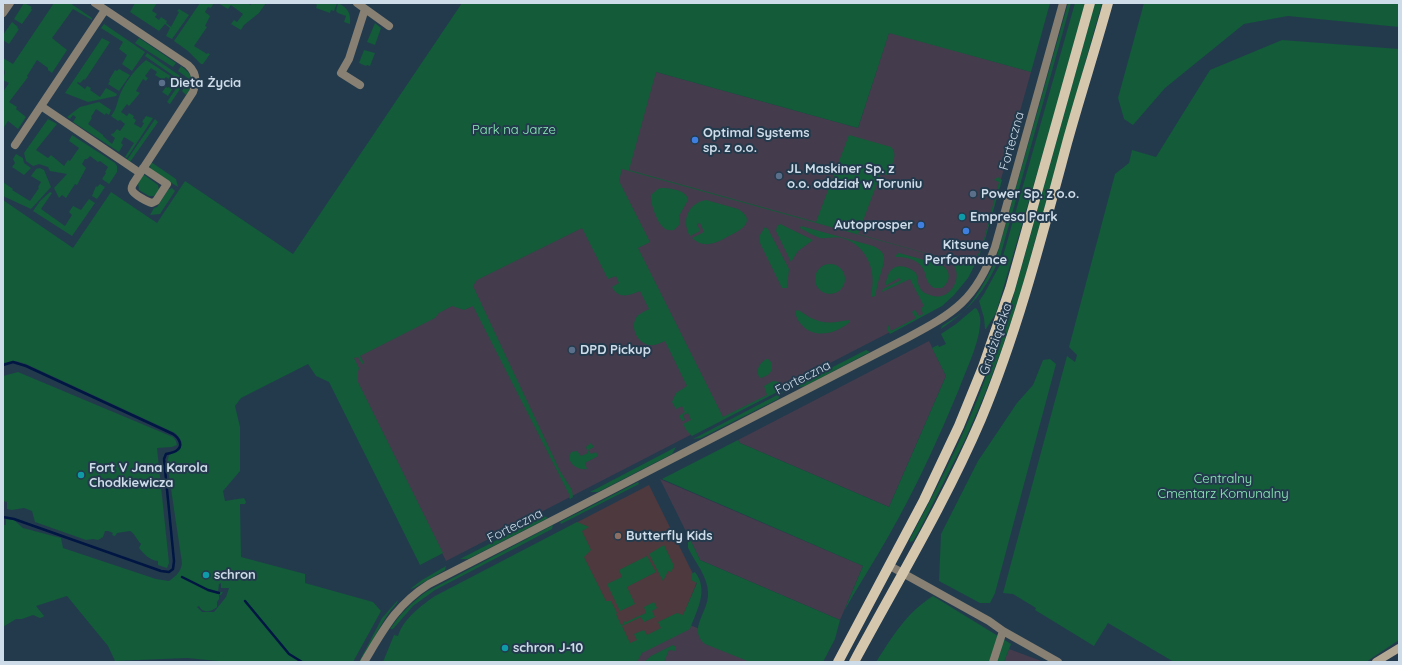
<!DOCTYPE html>
<meta charset="utf-8">
<style>
body{margin:0}
#map{position:relative;width:1402px;height:665px;overflow:hidden;background:#233a4d;font-family:Quicksand,sans-serif}
canvas{display:block}
.frame{position:absolute;inset:0;border:4px solid #cedbe8;pointer-events:none}
</style>
<div id="map">
<canvas width="1402" height="665"></canvas>
<div class="frame"></div>
</div>
<script>
const context = document.querySelector('canvas').getContext('2d');
context.lineJoin = 'round';
function fillPath(path, color) { context.fillStyle = color; context.fill(path, 'evenodd'); }
function strokePath(path, color, width, dash) { context.strokeStyle = color; context.lineWidth = width; context.lineCap = dash ? 'butt' : 'round'; context.setLineDash(dash || []); context.stroke(path); }
function drawText(font, color, halo, rows, align = 'center') {
  context.font = font + ' Quicksand,sans-serif'; context.lineWidth = 4; context.setLineDash([]); context.textBaseline = 'middle'; context.strokeStyle = halo; context.fillStyle = color; for (const [text, x, y, turn = 0] of rows) {
    context.save(); context.translate(x, y); context.rotate((+turn || 0) * Math.PI / 180); context.textAlign = isNaN(turn) ? turn : align; if (halo) context.strokeText(text, 0, 0); context.fillText(text, 0, 0); context.restore();
  }
}
fillPath(new Path2D(`
 M889,32L1031,72L982,247L972,266L952,292L927,313L446,561L340,347L649,70L858,128Z
 M929,341L946,376L889,507L740,443L738,440Z
 M660,479L863,566L840,620L700,560Z
 M681,621L776,662H622Z
 M1009,649L1044,662H1004Z`), '#443b4c');
fillPath(new Path2D(`
 M649,485L697,582L681,621L626,650L568,527Z`), '#4d393e');
fillPath(new Path2D(`
 M24,3L32,7L31,8L32,10L22,24L14,19Z
 M54,3H70L92,18V20L73,9L52,38L67,50L52,73L48,70V68L37,60L27,76L28,77L9,102L17,107L16,109L26,117L18,129L8,121L3,129V92L9,83L3,80L5,72L3,67V58L13,64Z
 M135,3H157L152,11L157,14L155,17L159,20L161,17L167,21L166,23L171,27L179,12L177,11L179,9L189,15L172,39L166,36L170,28L165,24L159,31L130,12Z
 M200,3H214L211,8L208,7L205,12L210,16L205,26L207,27L194,46L207,54L208,53L210,54L203,64H201L188,51L174,41Z
 M218,3H247L251,5L252,3L261,4L266,3L259,13L244,25L241,30L231,24L234,20L237,22L243,14L231,5L228,9Z
 M314,3H337L334,11L331,10L330,13L316,8L317,5Z
 M338,3C348,8 351,13 350,24L344,22L346,16L338,13L336,11Z
 M462,3H1050L1031,72L889,33L858,128L656,72L629,170L816,222L849,135L891,147C899,155 891,166 887,175L881,173L858,234L972,266L982,247L999,182L994,180L998,177L1002,180L982,250H981L979,257L968,278L954,295L942,306L890,334L887,329L888,325L891,331L916,318L912,312L915,310L919,316L923,314L921,308L924,306L910,279L882,292L883,289L901,280L899,278L885,286C886,282 887,277 889,273C895,262 909,266 916,273C918,278 917,283 920,288C922,292 926,294 930,295C953,304 968,269 946,259L622,169L619,181L650,242L638,248L723,417L767,395L764,386L773,381L780,382L783,386V389L692,436L687,431L683,424L691,420L688,413L683,415L685,420L682,421L679,416L685,412L682,406L676,409L672,402L676,393L687,386L665,341C660,343 655,346 650,345C638,344 630,328 636,318C638,314 644,312 649,309L640,291C630,295 619,300 612,287L619,283L616,276L608,279L582,228L477,280L473,286L560,471L572,490L573,497L570,499L569,497L570,496L473,306L464,310L452,306L439,313L435,318L360,356L364,363L362,364L358,357L354,358L359,368L358,372V382L443,553L420,565L329,382L316,376L308,364L241,398L235,406L240,427V471L223,491L225,501L244,498L246,502L245,504H240L241,557L305,574V583L373,602L381,611L353,662H228L187,658L115,661L108,646L67,596L36,606L44,616L43,617L40,618L33,615L22,619H16L3,627V525H6V519L14,520L23,528L61,538L63,548L156,579L169,581C176,576 181,572 182,563L167,462L169,455C181,450 187,444 175,433L26,364L16,361L3,363V200L73,248L111,192L157,223L185,181L293,254ZM221,583V588H229L226,597L214,612H202L197,607L199,606C203,614 211,612 217,607V602L219,599V595H221L223,592H218L219,584Z
 M1068,3H1071L1000,257C985,291 972,308 941,329L942,326C949,321 957,317 963,312C977,298 986,279 995,262Z
 M1075,3H1085L1053,119L996,313L986,329H985L984,318L979,301L984,294L1001,263Z
 M1095,3H1102L1019,298L1000,354L984,396L964,442L920,529L913,541L910,542V539C930,501 950,463 967,424C985,384 998,342 1012,301Z
 M1144,3H1399V27L1288,16L1244,24L1165,88L1133,125L1124,119L1118,98Z
 M12,22L18,27L17,28L19,29L9,44L3,40V35Z
 M375,23L381,28L375,45L367,42Z
 M104,24L145,52L132,71L122,64L127,55L119,49L123,42L101,28Z
 M102,38L110,42L85,80L84,79L80,83L78,82L77,83L85,89L87,86L91,88L90,90L100,97L106,88L117,94L116,96L88,102L65,93Z
 M139,38L176,63L173,67L135,43Z
 M1282,40L1399,49V640L1366,662H1174L1108,623L1094,646L1035,610L1036,608L1013,594L1003,593L1067,356L1075,362L1077,355L1069,347L1115,174L1129,163L1132,150L1156,157L1210,70Z
 M364,50L375,53L370,66L367,65L366,66L359,63Z
 M147,53L186,80L170,104L167,102L181,81L145,56Z
 M146,60L172,77L176,83L168,96L162,92L166,87L168,88L172,81L166,77L163,80L155,75L157,72L151,68L145,76L148,78L146,81L143,79L136,91L140,93L129,106L127,104L121,112L127,116L129,113L134,116L133,118L136,120L134,124L141,128L144,123L142,122L146,116L153,118L127,158L125,157L134,143L124,137L121,143L123,145L119,152L73,122L76,117L73,115L70,119L67,117L80,107L99,102L111,110L109,115L106,113L105,115L96,109L91,117L92,118L88,124L103,135V136L112,144L115,138L111,135L112,133L113,134L117,129L120,131L125,124L120,120L118,121L111,116C117,109 117,101 121,92C127,80 136,68 146,60Z
 M181,66C193,75 196,82 186,95L182,91L189,79L178,71Z
 M119,69L130,75L119,91L108,84L110,81L109,80L115,70L117,71Z
 M48,119L57,124L36,150L48,158L51,155L64,166L68,160L70,161L79,148L69,141L72,135L115,163L117,166V172L109,184L102,179L106,173L105,172L108,167L100,161L98,162L90,156L87,159H85L82,164L86,168L77,185L75,184L66,198L62,195L59,198L54,188L67,174L50,171L48,167L39,164L33,166L26,161L24,153Z
 M155,119L158,122L130,162L127,160Z
 M16,154L23,158L24,163L31,168L24,175L12,167L15,163L13,159Z
 M151,162L176,179L178,187L151,170L150,165Z
 M40,168L44,170L51,187L31,209L3,196V182L13,189L12,190L30,201L39,188L38,187L41,182L31,176L36,169Z
 M143,174L158,185L159,190L154,196H149L139,190L138,182Z
 M100,184L105,187L97,199L92,196L96,186L97,187Z
 M172,188L175,191L160,214L150,215L154,208L157,207L168,190Z
 M661,188C670,188 687,190 688,200L679,216V225L674,230C669,231 665,230 662,226C657,221 650,203 651,195L658,189Z
 M50,192L52,193L41,209L65,226L72,215L69,212L73,206L81,210L89,199L95,203L72,236L33,211L40,201Z
 M706,200L738,209C758,221 740,231 727,237C722,240 716,243 709,244C702,245 697,242 692,238L704,232L700,223L697,224L700,231L690,236C681,221 688,203 706,200Z
 M780,224L813,240L798,251L791,262L776,231L777,226Z
 M801,226L873,246C888,253 885,260 881,273C878,280 877,288 875,296L872,297L871,295C877,271 867,245 842,238C834,236 826,239 820,238C814,236 806,231 800,228Z
 M765,227L768,229L789,269L787,288H782L760,243V235Z
 M899,253L942,265C951,271 951,281 942,288H934C928,284 927,281 925,273C921,260 908,257 896,257V255Z
 M815 279a15 15 0 1 1 30 0a15 15 0 1 1-30 0Z
 M975,308L977,309C980,314 981,320 980,326C978,346 966,370 959,389C938,440 915,490 888,537C874,562 858,586 844,611L863,566L662,479L738,440L740,443L889,507L946,376L932,348L938,345L939,347L946,344L941,334L956,324Z
 M797,310C802,311 806,316 811,318C825,325 836,322 850,320V322C837,333 815,340 802,325C798,321 795,316 796,311Z
 M866,350L870,352L805,386L800,387L796,386Z
 M766,359H768L772,363V370L768,375L761,378L759,377C756,369 759,364 766,359Z
 M1050,359L1056,364L995,593L990,603H980L939,581L941,534L978,461L1017,403L1033,385L1043,360Z
 M18,372L173,437L176,441L177,445L172,447L157,448L169,563L167,568L158,565V561C149,560 144,554 139,548L141,544C136,539 135,534 130,531L117,533L115,536L112,535L113,533L108,531H105L103,537L98,540L93,539L86,540L35,522L32,511L24,508L12,510L7,509V502L3,501V376Z
 M783,392L778,399L701,438L693,439Z
 M591,443L594,447L588,450L591,454L596,452L598,456L585,463L587,469C579,470 571,466 569,458L571,452L577,451L581,456L588,453L586,447Z
 M676,447L672,454L598,492H590Z
 M638,482L639,484L561,524L560,522Z
 M544,516L548,518L468,559H460Z
 M577,522L589,527L582,531L591,550L584,557L606,601H611L617,613L616,614L621,625L624,624L623,622L626,621V622L646,613L644,607L654,602L657,608L652,611L655,617L644,622L641,617L622,626L630,643L637,640L634,634L644,630L647,635L661,628L658,622L677,613L683,615L697,583L691,580L692,577L691,574L695,572C709,590 697,610 690,629L642,653L637,662H383L394,635L398,636C403,619 422,605 435,596Z
 M553,525L552,529L435,590L413,606L393,629H390C400,614 412,602 426,592Z
 M690,539L700,560L840,620L835,639L823,662H750L705,644C687,629 709,612 708,593C708,577 695,562 688,548V540Z
 M664,545L674,566L671,572L668,571L663,581L649,554Z
 M647,556L656,572L627,587L635,604L620,611L607,584L622,577L619,570Z
 M446,566L445,570L414,588L410,589L422,580Z
 M933,596L1011,644L1004,662H876C893,636 906,613 933,596Z
 M398,600L397,603C381,620 373,643 360,662H359L382,618Z
 M673,645L676,647V651L669,650L664,662H644L651,656Z`), '#135b39');
strokePath(new Path2D(`
 M3,365L13,362L26,366L173,434C179,438 184,446 176,451C173,453 169,453 166,454L164,459L174,561L173,569L169,572L161,571L14,519L3,517
 M182,577L208,590L219,593
 M245,601L289,654L302,662`), '#011643', 2.5);
strokePath(new Path2D(`
 M95,3L188,65C197,73 197,82 193,92L133,184C132,186 131,188 132,190C134,195 148,202 152,203L156,201L167,184L143,168
 M357,3L389,26
 M3,13L10,3
 M360,85L341,73L349,59L365,9
 M41,106L105,10
 M15,145L41,106L140,173
 M890,566L989,621L1003,631L1058,662
 M364,662C384,629 396,605 429,584L907,338C954,313 976,300 995,247L1063,3
 M993,662L1003,631`), '#878073', 8);
strokePath(new Path2D(`
 M1376,662L1399,648`), '#b3a894', 8);
strokePath(new Path2D(`
 M838,662L924,500L959,426L983,367L1010,289L1090,3
 M854,662C897,582 945,503 981,419C1018,330 1042,236 1067,143C1080,96 1095,50 1108,3`), '#d5c7ad', 10);
for (const [x, y, r, color] of [
 [162,83,4,"#5c6f8a"],
 [695,140,4,"#3f7fe0"],
 [779,176,4,"#5c6f8a"],
 [973,194,4,"#5c6f8a"],
 [962,217,4,"#0f9aa8"],
 [921,225,4,"#3f7fe0"],
 [966,231,4,"#3f7fe0"],
 [572,350,4,"#5c6f8a"],
 [81,475,4,"#0f9aa8"],
 [618,536,4,"#8d6e63"],
 [206,575,4,"#0f9aa8"],
 [505,648,4,"#0f9aa8"]
]) { const dot = new Path2D(); dot.arc(x, y, r, 0, 2 * Math.PI); context.fillStyle = color; context.fill(dot); strokePath(dot, '#233a4d', 1.5); }
drawText('bold 13px', '#cedbe8', '#233a4d', [
 ["Dieta Życia",170,83],
 ["Optimal Systems",703,133],
 ["sp. z o.o.",703,148],
 ["JL Maskiner Sp. z",787,169],
 ["o.o. oddział w Toruniu",787,184],
 ["Power Sp. z o.o.",981,194],
 ["Empresa Park",970,217],
 ["Autoprosper",913,225,"right"],
 ["Kitsune",966,245,"center"],
 ["Performance",966,260,"center"],
 ["DPD Pickup",580,350],
 ["Fort V Jana Karola",89,468],
 ["Chodkiewicza",89,483],
 ["Butterfly Kids",626,536],
 ["schron",214,575],
 ["schron J-10",513,648]
], 'left');
drawText('13px', '#8eeeb8', '#233a4d', [
 ["Park na Jarze",514,130],
 ["Centralny",1223,479],
 ["Cmentarz Komunalny",1223,494]
]);
drawText('13px', '#cedbe8', '#233a4d', [
 ["Forteczna",1012,141,-74],
 ["Grudziądzka",996,339,-71],
 ["Forteczna",803,378,-27],
 ["Forteczna",515,526,-27]
]);
</script>
